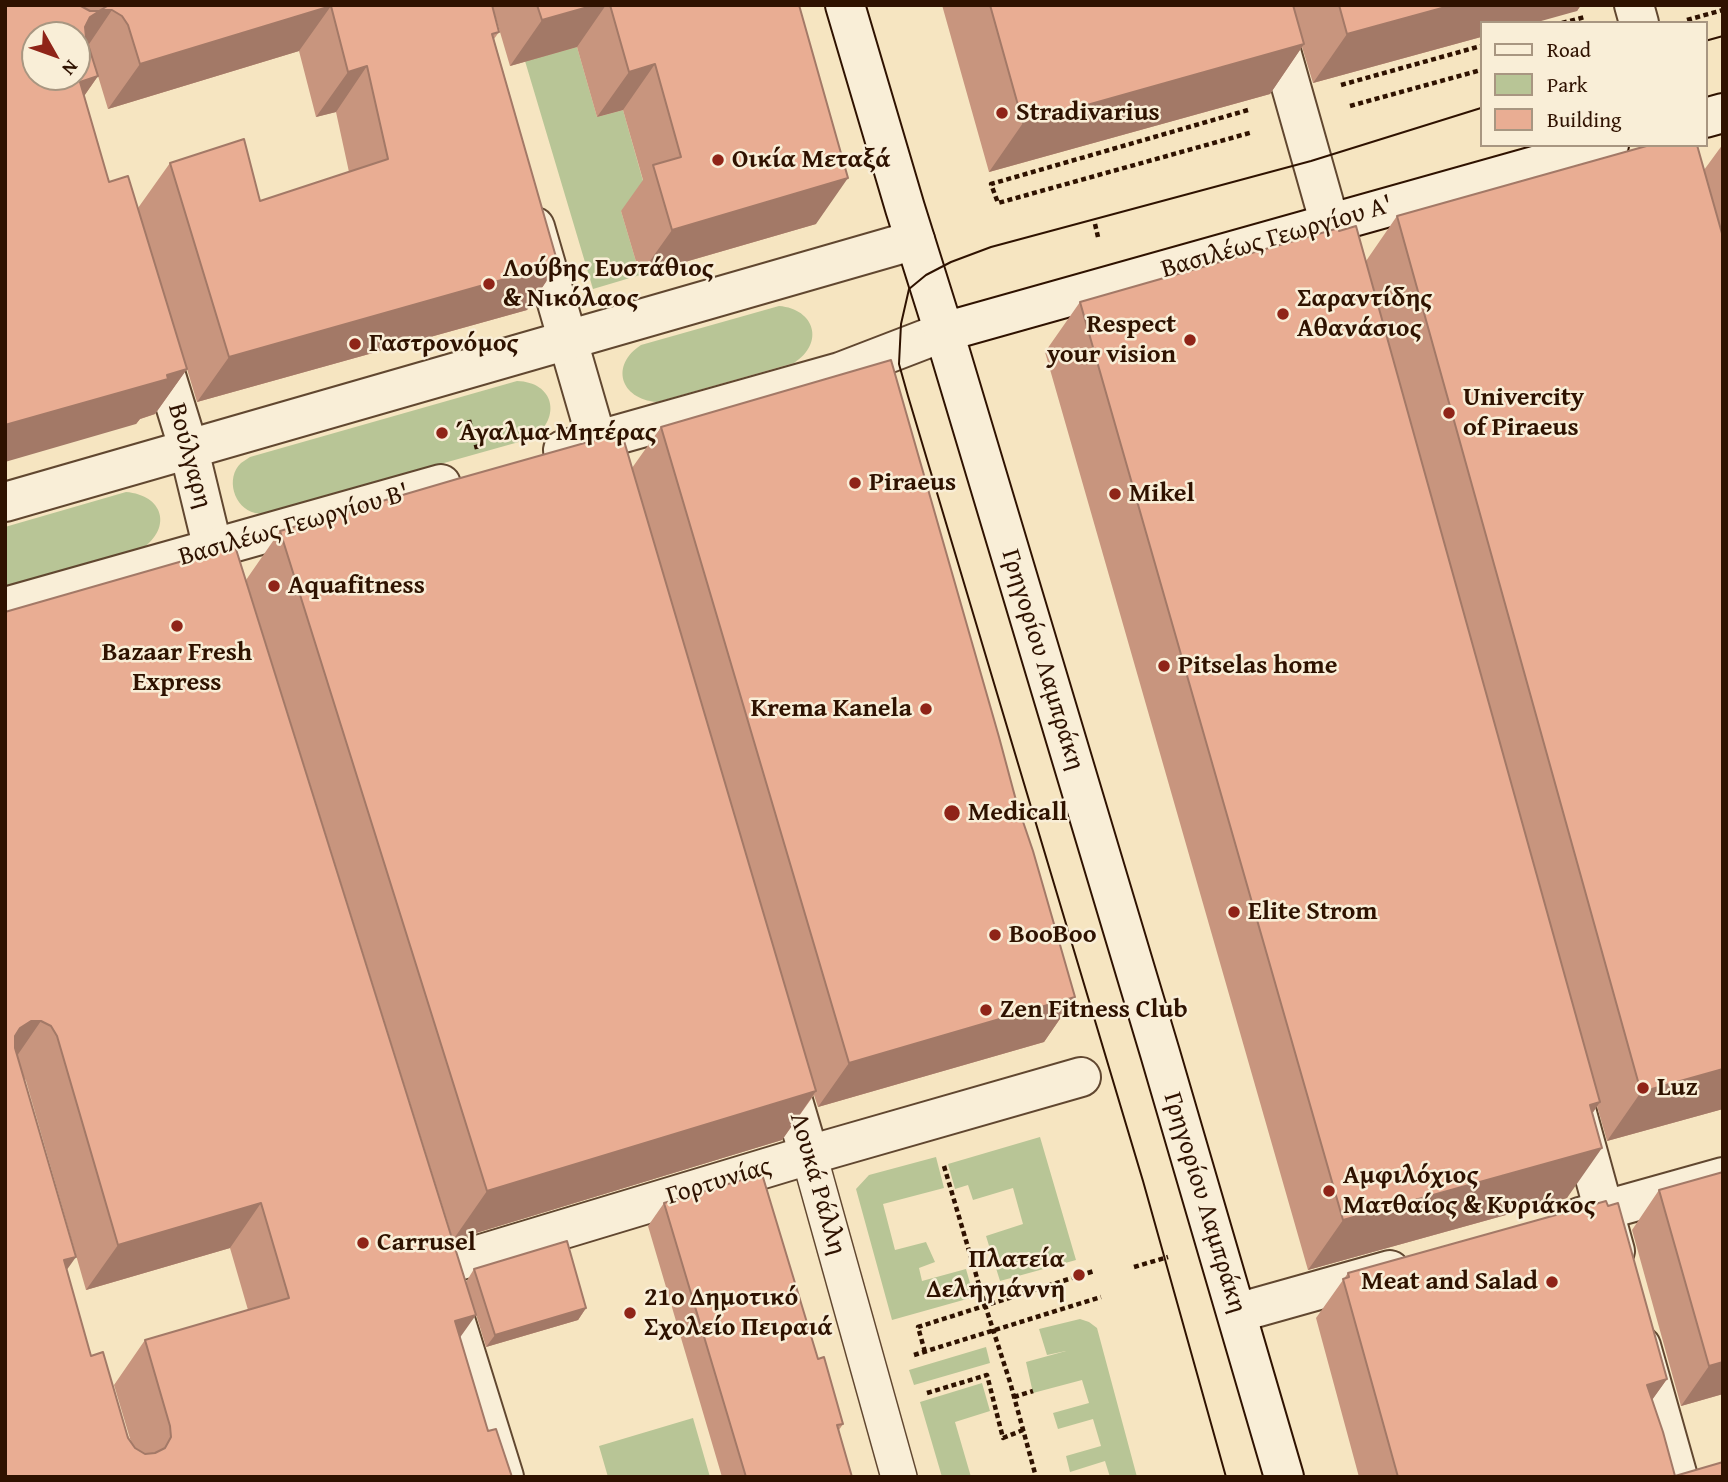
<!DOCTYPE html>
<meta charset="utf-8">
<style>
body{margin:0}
#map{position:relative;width:1728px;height:1482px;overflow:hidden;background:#f6e5c1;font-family:"Gentium Book Plus",serif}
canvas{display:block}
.frame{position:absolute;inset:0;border:7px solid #2f1200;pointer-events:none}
.legend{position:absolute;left:1480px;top:21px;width:228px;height:126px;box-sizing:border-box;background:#f9eed7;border:2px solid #a89681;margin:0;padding:9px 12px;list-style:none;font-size:21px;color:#2f1200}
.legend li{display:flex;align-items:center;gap:14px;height:35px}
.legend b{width:35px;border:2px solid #a89681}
.north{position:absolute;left:21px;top:21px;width:70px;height:70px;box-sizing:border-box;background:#f9eed7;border:2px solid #a89681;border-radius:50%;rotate:130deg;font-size:19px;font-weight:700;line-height:28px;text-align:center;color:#2f1200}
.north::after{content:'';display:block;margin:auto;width:24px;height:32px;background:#8f2418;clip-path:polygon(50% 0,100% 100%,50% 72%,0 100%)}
</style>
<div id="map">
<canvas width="1728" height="1482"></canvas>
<div class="frame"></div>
<ul class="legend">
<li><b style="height:9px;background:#f9eed7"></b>Road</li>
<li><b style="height:19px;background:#b8c596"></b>Park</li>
<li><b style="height:19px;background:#e9ad93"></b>Building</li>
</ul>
<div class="north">N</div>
</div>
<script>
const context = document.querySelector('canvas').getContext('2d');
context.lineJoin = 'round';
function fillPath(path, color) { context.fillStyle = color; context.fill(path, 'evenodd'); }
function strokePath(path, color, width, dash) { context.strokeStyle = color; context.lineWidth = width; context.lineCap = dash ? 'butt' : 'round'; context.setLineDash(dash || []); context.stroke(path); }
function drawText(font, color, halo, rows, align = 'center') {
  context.font = font + ' "Gentium Book Plus",serif'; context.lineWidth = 5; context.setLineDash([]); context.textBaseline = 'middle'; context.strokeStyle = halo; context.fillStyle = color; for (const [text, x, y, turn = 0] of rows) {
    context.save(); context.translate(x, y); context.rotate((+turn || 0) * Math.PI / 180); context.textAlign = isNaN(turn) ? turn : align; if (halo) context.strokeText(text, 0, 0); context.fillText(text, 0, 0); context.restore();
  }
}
fillPath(new Path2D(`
 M577,47L597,117L623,110L649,202L621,211L640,275L593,289L525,61Z
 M779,306C815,309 825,343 794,363L657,402C620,399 610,365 641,345Z
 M517,381C554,382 562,417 533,438L266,513C262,513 259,514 255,513C234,508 225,478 241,463C244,461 247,459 250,457Z
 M126,492C163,495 173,527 142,549L5,588V527Z
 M1040,1137L1076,1260L1000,1281L986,1236L1023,1224L1013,1188L973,1200L968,1185L955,1189L948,1164Z
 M936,1157L944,1188L883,1204L895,1250L926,1242L935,1262L919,1268L922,1281L966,1269L974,1297L892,1320L856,1189L869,1175Z
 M1080,1319L1089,1322L1097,1328L1137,1477H1110L1105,1461L1070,1472L1066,1456L1101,1446L1093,1419L1058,1429L1053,1413L1089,1403L1082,1380L1033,1393L1026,1362L1066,1351L1047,1355L1039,1329Z
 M986,1347L990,1363L914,1385L909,1370Z
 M982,1383L990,1411L955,1422L971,1477H942L920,1402Z
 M693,1418L710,1477H608L599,1446Z`), '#b8c596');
const pedestrian = new Path2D(`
 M809,1155L899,1477`);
const minor = new Path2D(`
 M1268,5L1339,256
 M1634,5L1639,23
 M535,227L606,472
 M156,343L189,450L213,549L222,578
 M783,1067L809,1155
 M1577,1113L1615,1251
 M1580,1217L1723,1177
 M438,1267L809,1155L1081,1077
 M445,1287L504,1477
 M1237,1313L1390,1270
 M1641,1346L1678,1477`);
const tertiary = new Path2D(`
 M563,450L840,372L944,332
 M5,502L915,240
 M5,607L441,484`);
const secondary = new Path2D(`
 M845,5L905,208L944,332L1160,1053L1284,1477
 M1705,118L1723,113
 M944,332L1609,145`);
strokePath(pedestrian, '#614730', 38);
strokePath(minor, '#614730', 42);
strokePath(tertiary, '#614730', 42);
strokePath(secondary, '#2f1200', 42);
strokePath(new Path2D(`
 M1687,20L1723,10
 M1562,23L1585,17
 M1341,85L1481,46
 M1350,106L1481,70
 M1248,110L991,184L998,203L1253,132
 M1095,224L1098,237
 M469,420L477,449
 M944,1166L985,1305L1010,1382L1036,1477
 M1134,1267L1168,1257
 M925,1352L918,1327L1094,1271
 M914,1355L1101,1297
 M927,1393L987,1375L1003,1438L1023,1430
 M1014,1397L1033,1391`), '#2f1200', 4.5, [5, 3.5]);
strokePath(pedestrian, '#f9eed7', 35);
strokePath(minor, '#f9eed7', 38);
strokePath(tertiary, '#f9eed7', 38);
strokePath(secondary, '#f9eed7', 38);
strokePath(new Path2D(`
 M1705,41L1723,36
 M1226,1477L1143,1181L908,396L899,364L901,324L909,289L926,275L951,262L991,247L1311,161L1481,108`), '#2f1200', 2);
fillPath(new Path2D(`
 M5,5H492L499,32L494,39L558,264L527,310L197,402L187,369L155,414L140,419L136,424ZM299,51L316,117L336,112L349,172L260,201L170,163L138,208L109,182L84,96L98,76L108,109Z
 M492,5H799L816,224L640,275L621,211L643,180L623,110L597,117L577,47L510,66Z
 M942,5H1581L1577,11L1481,23V37L1313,83L1302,47L1270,94L989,172Z
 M1723,144V1109L1607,1141L1597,1106L1592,1114L1567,1198L1308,1270L1045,352L1080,302L1339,231L1366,261L1397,216L1704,170Z
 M661,427L1017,804L1075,997L1044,1042L818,1107L814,1095L782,1140L453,1240L246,580L280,531L615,437L632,468Z
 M5,612L460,1337L488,1431L5,1477ZM24,1077L26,1081L86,1290L230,1248L248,1310L145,1340L114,1385L131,1442L91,1356L67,1270Z
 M1723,1172V1394L1681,1406L1632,1230L1659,1190Z
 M664,1203L818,1359L843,1424L839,1430L852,1477H722L648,1226Z
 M474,1269L586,1308L578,1320L486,1347L466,1282Z
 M1348,1273L1667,1379L1652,1400L1675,1476L1723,1477H1359L1316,1318Z`), '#c8957e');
fillPath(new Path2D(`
 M595,5H606L577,47L510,66L542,20Z
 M1453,5H1581L1577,11L1534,23H1481V37L1313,83L1347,34Z
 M331,6L299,51L108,109L140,64Z
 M101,10H112L81,56L77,36L90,17Z
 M1304,44L1270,94L989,172L1023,123Z
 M655,64L623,110L597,117L629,72Z
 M367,66L336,112L316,117L348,72Z
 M98,76L66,122L80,82Z
 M848,178L816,224L640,275L672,230Z
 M558,264L527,310L197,402L229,357Z
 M187,369L155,414L140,419L136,424L5,462V425Z
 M1075,997L1044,1042L818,1107L849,1063Z
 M31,1021H41L10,1066L5,1049L20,1028Z
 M1723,1069V1109L1607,1141L1641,1092Z
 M816,1091L782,1140L453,1240L487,1191Z
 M1600,1102L1565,1153L1590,1105Z
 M1602,1148L1567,1198L1308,1270L1343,1220Z
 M261,1203L230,1248L86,1290L118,1245Z
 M76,1257L44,1302L64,1260Z
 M586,1308L578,1320L486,1347L495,1335Z
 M476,1315L444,1360L455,1321Z
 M1723,1362V1394L1681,1406L1709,1366Z
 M1667,1379L1639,1418L1647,1385Z`), '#a37967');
const building = new Path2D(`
 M5,5H79L90,11H99L109,5H492L499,32L492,34L558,264L229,357L170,163L244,139L260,201L388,159L367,66L348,72L331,6L140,64L128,25L122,16L112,10H101L90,17L85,27L86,38L98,76L80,82L109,182L128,176L187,369L167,375L168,379L5,425ZM35,35H77V77H35Z
 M537,5H595L542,20Z
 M610,5H799L848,178L672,230L653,165L681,157L655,64L629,72Z
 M990,5H1293L1304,44L1023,123Z
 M1339,5H1453L1347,34Z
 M1650,145H1697L1723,237V1069L1641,1092L1397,216Z
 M1356,226L1600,1102L1590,1105L1602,1148L1343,1220L1080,302L1339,228V231Z
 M891,360L999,737L1017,804L1033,851L1075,997L849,1063L661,427Z
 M622,434L816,1091L487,1191L280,531L457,479L613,435L615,437Z
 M235,546L476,1315L455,1321L488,1431L496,1429L512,1477H5V612ZM31,1021H41L51,1026L57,1036L118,1245L261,1203L289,1298L145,1340L170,1426L171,1437L165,1448L155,1453L145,1454L135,1448L128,1438L103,1352L91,1356L64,1260L76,1257L15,1048V1036L20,1028Z
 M1723,1172V1362L1709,1366L1659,1190Z
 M762,1174L818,1359L824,1357L843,1424L837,1425L852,1477H746L664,1203Z
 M1606,1201L1608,1206L1618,1203L1667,1379L1647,1385L1663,1432L1675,1476L1723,1462V1477H1398L1343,1279L1349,1277L1348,1273Z
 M567,1241L586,1308L495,1335L474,1269Z`);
fillPath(building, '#e9ad93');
strokePath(building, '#a37967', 2);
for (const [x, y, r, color] of [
 [1002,113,7,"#8f2418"],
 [718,160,7,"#8f2418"],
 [489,284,7,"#8f2418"],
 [1283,314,7,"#8f2418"],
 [1190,340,7,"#8f2418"],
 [355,344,7,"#8f2418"],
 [1449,413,7,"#8f2418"],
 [442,433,7,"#8f2418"],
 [855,483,7,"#8f2418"],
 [1115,494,7,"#8f2418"],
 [274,586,7,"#8f2418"],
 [177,626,7,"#8f2418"],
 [1164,666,7,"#8f2418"],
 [926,709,7,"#8f2418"],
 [952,813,9,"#8f2418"],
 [1234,912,7,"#8f2418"],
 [995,935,7,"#8f2418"],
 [986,1010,7,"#8f2418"],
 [1643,1088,7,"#8f2418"],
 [1329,1191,7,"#8f2418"],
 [363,1243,7,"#8f2418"],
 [1079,1275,7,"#8f2418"],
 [1552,1282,7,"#8f2418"],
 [630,1313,7,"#8f2418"]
]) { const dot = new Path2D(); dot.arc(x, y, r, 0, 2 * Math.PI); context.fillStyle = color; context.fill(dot); strokePath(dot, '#f9eed7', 2.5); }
drawText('bold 26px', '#2f1200', '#f9eed7', [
 ["Stradivarius",1016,113],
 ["Οικία Μεταξά",732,160],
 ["Λούβης Ευστάθιος",503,269],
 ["& Νικόλαος",503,299],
 ["Σαραντίδης",1297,299],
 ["Αθανάσιος",1297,329],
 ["Respect",1176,325,"right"],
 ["your vision",1176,355,"right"],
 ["Γαστρονόμος",369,344],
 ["Univercity",1463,398],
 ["of Piraeus",1463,428],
 ["Άγαλμα Μητέρας",456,433],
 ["Piraeus",869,483],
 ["Mikel",1129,494],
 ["Aquafitness",288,586],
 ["Bazaar Fresh",177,653,"center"],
 ["Express",177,683,"center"],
 ["Pitselas home",1178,666],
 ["Krema Kanela",912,709,"right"],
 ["Medicall",968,813],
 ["Elite Strom",1248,912],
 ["BooBoo",1009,935],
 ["Zen Fitness Club",1000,1010],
 ["Luz",1657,1088],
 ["Αμφιλόχιος",1343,1176],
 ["Ματθαίος & Κυριάκος",1343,1206],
 ["Carrusel",377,1243],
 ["Πλατεία",1065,1260,"right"],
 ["Δεληγιάννη",1065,1290,"right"],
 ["Meat and Salad",1538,1282,"right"],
 ["21ο Δημοτικό",644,1298],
 ["Σχολείο Πειραιά",644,1328]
], 'left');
drawText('26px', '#2f1200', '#f9eed7', [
 ["Βασιλέως Γεωργίου Α'",1277,238,-16],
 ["Βούλγαρη",189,456,75],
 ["Βασιλέως Γεωργίου Β'",294,526,-16],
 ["Γρηγορίου Λαμπράκη",1042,660,73],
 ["Γορτυνίας",719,1182,-17],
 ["Λουκά Ράλλη",817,1184,74],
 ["Γρηγορίου Λαμπράκη",1204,1203,73]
]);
</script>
